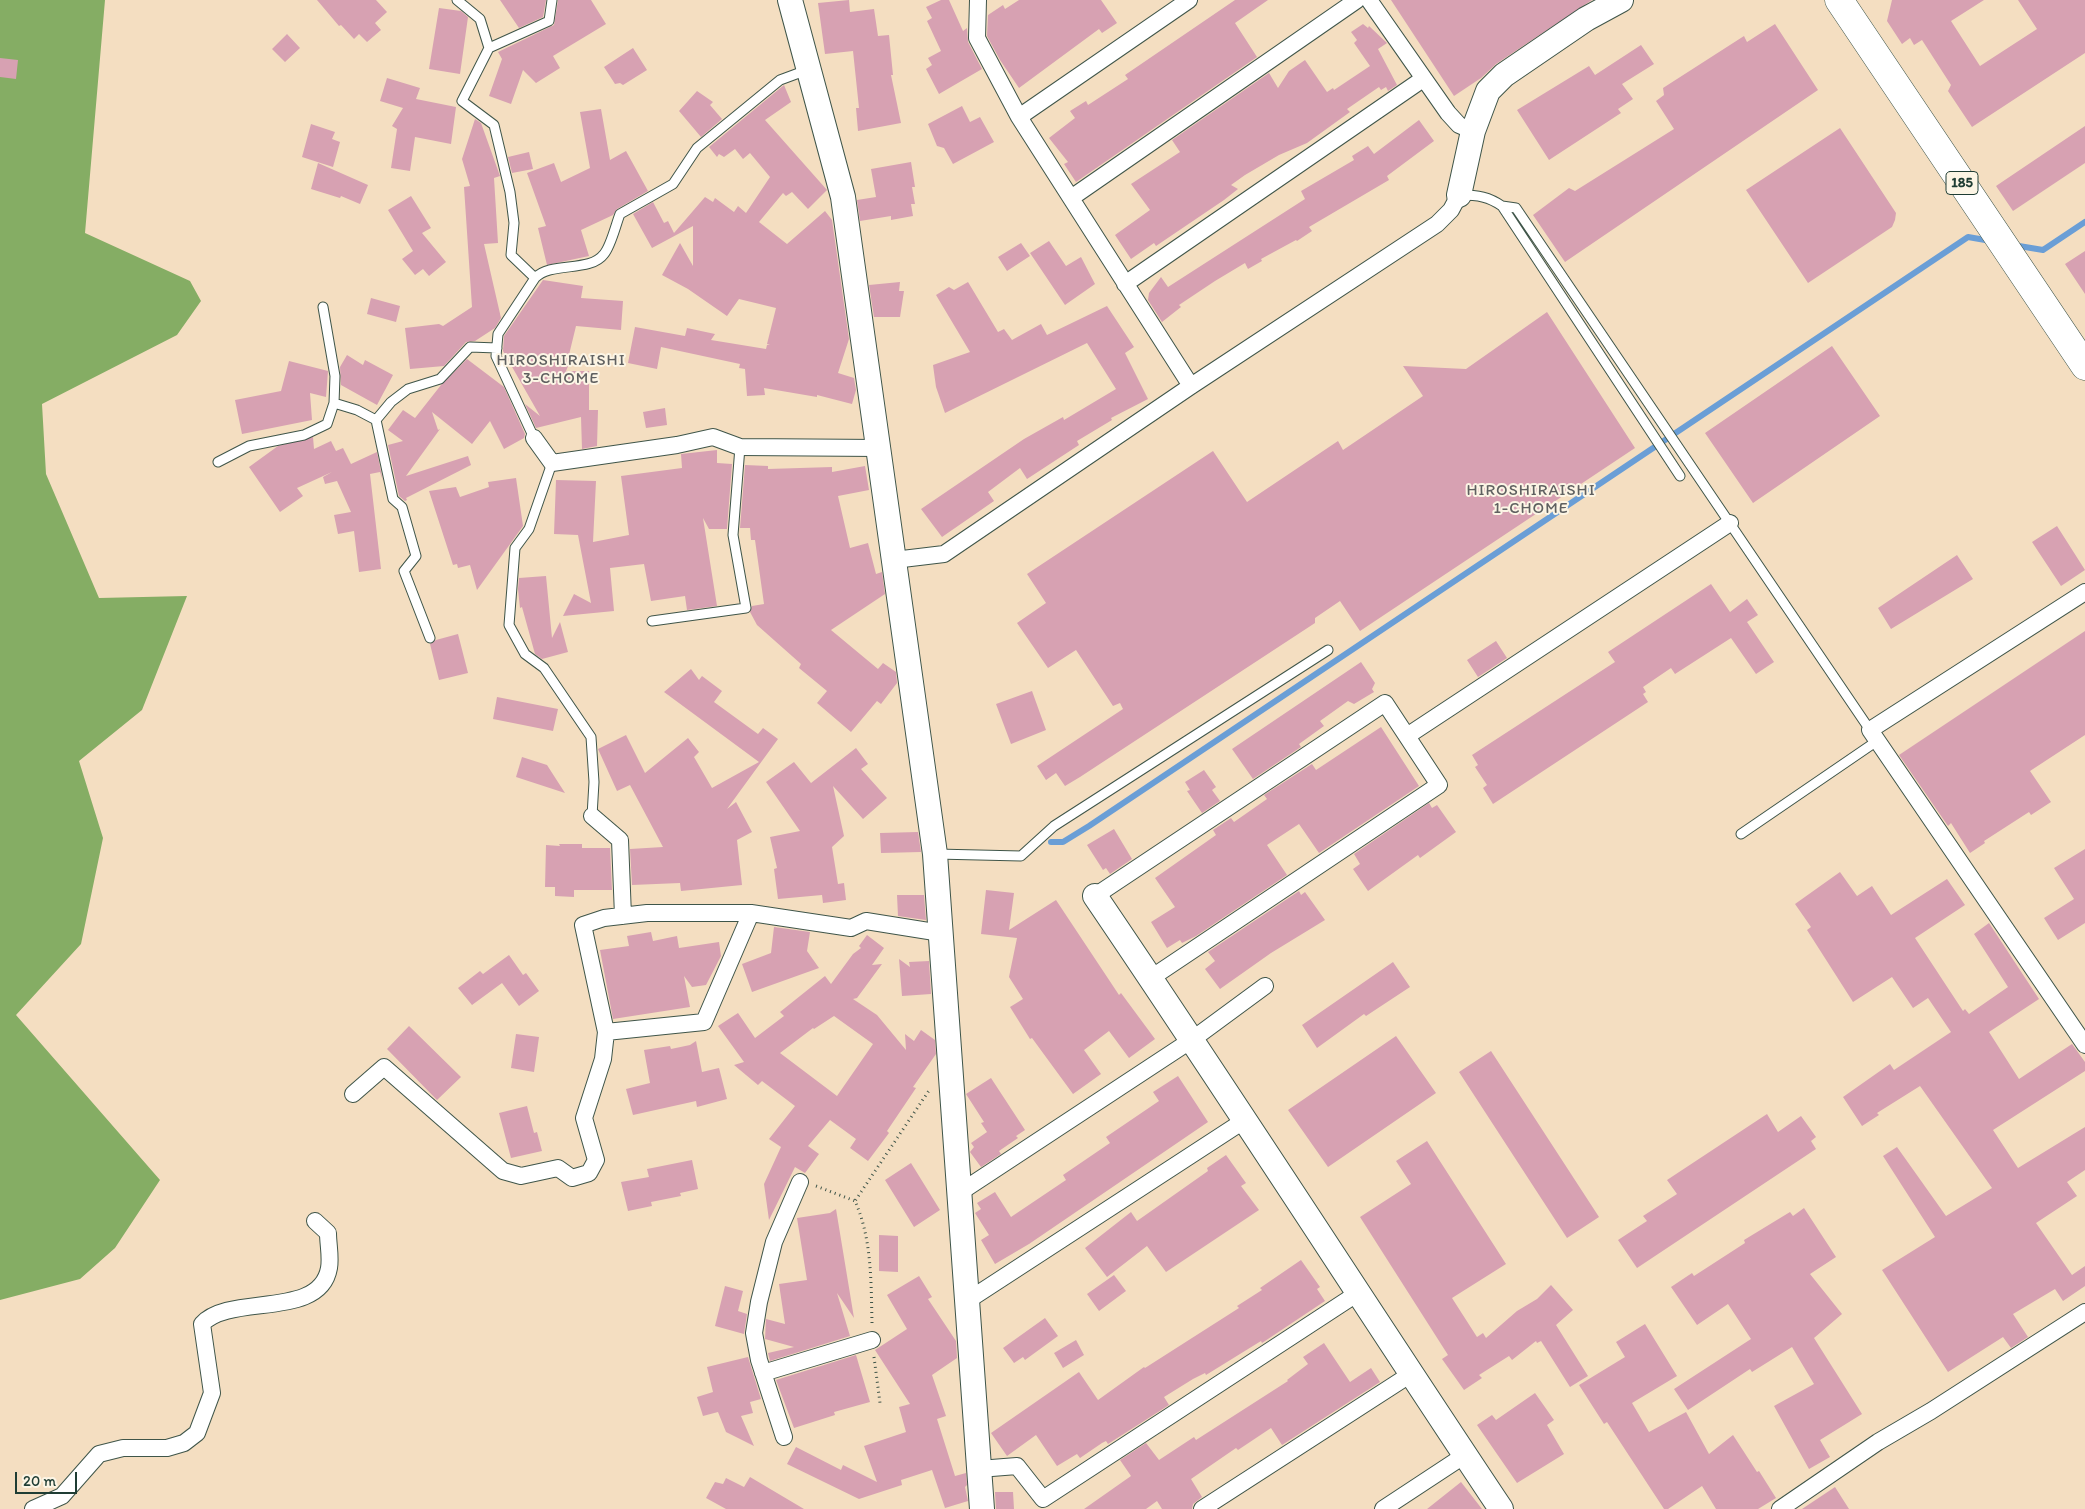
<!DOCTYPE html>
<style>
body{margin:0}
#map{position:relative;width:2085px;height:1509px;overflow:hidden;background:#f4dec1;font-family:Itim,sans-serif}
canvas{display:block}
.scale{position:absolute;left:15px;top:1472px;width:62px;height:22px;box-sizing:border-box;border:2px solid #1f3d34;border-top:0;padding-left:6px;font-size:15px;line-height:18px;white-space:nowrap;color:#1f3d34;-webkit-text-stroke:4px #fcf5e5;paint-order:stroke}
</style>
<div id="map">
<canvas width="2085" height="1509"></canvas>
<div class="scale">20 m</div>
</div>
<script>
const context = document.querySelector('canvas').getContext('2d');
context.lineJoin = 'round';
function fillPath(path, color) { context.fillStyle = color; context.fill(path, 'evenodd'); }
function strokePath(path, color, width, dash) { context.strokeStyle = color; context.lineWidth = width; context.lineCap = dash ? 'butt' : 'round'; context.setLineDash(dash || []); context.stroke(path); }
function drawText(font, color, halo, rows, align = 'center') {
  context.font = font + ' Itim,sans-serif'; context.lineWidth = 4; context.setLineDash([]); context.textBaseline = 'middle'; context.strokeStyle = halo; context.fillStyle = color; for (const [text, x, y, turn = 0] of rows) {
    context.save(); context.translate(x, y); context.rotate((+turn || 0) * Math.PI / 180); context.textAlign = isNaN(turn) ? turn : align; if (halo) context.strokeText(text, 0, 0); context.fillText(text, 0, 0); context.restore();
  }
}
fillPath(new Path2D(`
 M0,0H105L85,233L190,281L201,301L177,335L42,404L46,474L99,598L187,596L142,710L79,761L103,838L81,944L16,1015L160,1180L115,1248L80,1279L0,1300Z`), '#85ad64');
strokePath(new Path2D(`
 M2013,245L2043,250L2085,222
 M1051,842H1063L1089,826L1968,237L1991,241`), '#6a9ed6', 6);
fillPath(new Path2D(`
 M317,0H376L387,12L375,23L381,30L367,42L359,34L354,39L341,25L339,26Z
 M500,0H546L543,17L519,28Z
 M558,0H591L606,24L553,56L560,68L536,83L523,70L511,104L489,96L502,59L498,52L554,25Z
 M849,0L850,12L874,9L878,36L889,35L893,75H891L901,123L858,131L856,108H859L853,51L825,54L818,3Z
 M941,0H949L963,31L967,28L968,42L982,69L939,94L926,69L932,65L928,58L941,51L927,21L932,18L926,7Z
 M1019,0H1101L1117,23L1102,33L1099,29L1019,88L1000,60L987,36L988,15L1003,5L1005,9Z
 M1235,0H1268L1235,23L1257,57L1076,182L1064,164L1068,162L1049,138L1075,118L1070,111L1086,101L1088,105L1128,79L1125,75Z
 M1391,0H1592L1496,64L1481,78L1454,96Z
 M1892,0H1984L1951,21L1980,66L2037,29L2018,0H2085V53L1972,127L1948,91L1951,85L1922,40L1914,45L1910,38L1902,44L1887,21Z
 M439,8L461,11L468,17L460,74L429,69Z
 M1363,24L1368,28L1369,26L1387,43L1378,49L1397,85L1388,91L1386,87L1381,90L1379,87L1347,109L1350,112L1307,143L1279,155L1245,175L1231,185L1238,189L1224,200L1156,246L1154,243L1131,259L1115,235L1150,210L1131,184L1180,152L1172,140L1269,73L1278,88L1289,71L1305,60L1327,92L1333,88L1334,90L1370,66L1354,43L1357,40L1351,32Z
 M1775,24L1818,90L1565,262L1533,215L1569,188L1575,191L1674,129L1656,101L1664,95L1663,88L1744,36L1747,42Z
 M287,34L300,48L285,62L272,49Z
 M1641,45L1654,64L1622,84L1633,99L1618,109L1621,113L1549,160L1517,110L1589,66L1595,75Z
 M633,48L647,70L623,85L620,83L615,84L604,67Z
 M0,58L18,60L16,79L0,77Z
 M387,78L420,88L416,99L456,107L451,144L415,137L410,171L391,168L397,129L392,126L403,108L380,101Z
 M784,85L791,102L765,120L827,190L808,209L792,192L786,196L783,193L759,222L787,244L825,211L832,220L849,339L838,373L854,378L856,390L852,404L817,395V397L764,388L765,395L747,396L745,369L739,368L740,364L661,347L657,369L628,363L635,327L685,336L687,328L715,334L711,340L766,349L767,345H770L767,344L776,308L739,299L727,316L688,289L662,275L680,243L693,266V226L652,248L633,214L653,202L664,223L668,221L674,233L705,197L713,202L715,198L734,212L738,206L746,213L770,177L750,153L743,159L735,149L724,157L719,154L717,157L709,147Z
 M697,91L713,102L710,105L722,119L701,137L679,111Z
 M962,106L970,122L980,117L994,142L953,164L944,148L937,146L928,124Z
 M601,109L610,160L626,151L648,191L617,209L613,215L581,230L589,256L547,265L538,228L546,226L527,173L554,163L561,182L590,168L580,112Z
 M475,119L481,123L500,176L494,178L498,243L484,244L501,318L495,328L475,341L466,342L444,366L410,369L405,328L439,324L443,326L472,307L464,187L470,186L462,159Z
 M1419,120L1434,141L1387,176L1389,180L1309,227L1312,231L1297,241L1296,240L1261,259L1262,261L1248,269L1245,263L1215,281L1179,305L1181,307L1162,322L1148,300L1149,293L1161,277L1168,287L1305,199L1301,191L1354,160L1352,156L1368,146L1374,154Z
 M311,124L335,132L332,139L340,142L333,167L302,157Z
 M2085,126V163L2013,211L1996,186Z
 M1840,128L1896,213L1895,220L1892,227L1808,283L1746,190Z
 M529,152L533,169L512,173L508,157Z
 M911,162L915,187H912L915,204H911L913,216L891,220V216L860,221L857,200L876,197L871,169Z
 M318,163L368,185L360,204L341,196L340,198L311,189Z
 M411,196L431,228L422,233L446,262L429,276L423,269L415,275L402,259L413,251L388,210Z
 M1049,241L1066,266L1081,257L1095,284L1065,305L1030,253Z
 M1021,243L1030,256L1007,271L998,257Z
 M2085,251V294L2065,264Z
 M543,280L583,286L581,298L623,301L621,330L576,326L567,363L569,364L566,371H589V410H598L597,446L582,449L581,417L536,428L525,404L540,416L503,351L504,336Z
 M900,282L899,291H904L900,317H874L869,285Z
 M968,282L998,332L1004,329L1012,340L1041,324L1047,335L1107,306L1134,347L1125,353L1148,399L1111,418L1112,420L1077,441L1079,445L1027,479L1020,468L988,492L994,501L942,537L921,509L1024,439L1063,417L1064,420L1116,389L1087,343L945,413L936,387L933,365L970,352L936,295L949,287L954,290Z
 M371,298L400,306L396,322L367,314Z
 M1547,312L1635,448L1360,631L1340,601L1315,618V623L1080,777L1065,786L1056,773L1046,780L1037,766L1123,709L1120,703L1113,706L1076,650L1048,668L1017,623L1046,603L1027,574L1213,451L1247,502L1338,441L1343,450L1423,396L1403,366L1466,369Z
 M1832,346L1880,416L1753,503L1705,433Z
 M347,355L363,365L365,360L393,375L377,405L341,385L340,367Z
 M467,359L504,387L525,434L524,438L504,449L490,421L472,444L432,412L438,430L440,429L406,476L468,456L471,465L406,498L407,500L405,501L399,496L388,445L403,441L388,430L403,410L415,418L441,385Z
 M289,361L328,371L326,397L310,393L312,420L242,434L235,400L281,391Z
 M665,408L667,425L646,428L643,412Z
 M313,437L314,449L331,441L336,451L343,448L351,464L377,452L383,481L380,472L370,474L381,569L359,572L354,531L338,534L334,515L351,512L337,481L325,484L323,477L332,472L297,488L303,496L280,512L249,467L278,446Z
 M717,450V463L732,464L727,529H709L703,518L717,606L687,610L685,596L651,601L644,564L610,568L614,611L563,616L574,594L591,603L578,535L554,534L556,480L596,481L593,542L629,535L621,476L682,468L681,454Z
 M745,465L768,466V469L832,467V472L865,466L869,490L838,496L850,548L868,543L876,574L882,572L885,594L831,630L878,669L883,663L896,672L897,683L881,704L877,701L851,732L817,703L827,691L799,668L801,664L757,625L750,612L752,606L764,604L755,540H751L750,528H740Z
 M516,478L523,526L477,590L470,565L458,568L457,564L453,565L429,491L456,487L460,497L489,487L488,482Z
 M2057,526L2085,570L2061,586L2032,542Z
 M1957,555L1973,579L1891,629L1878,608Z
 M546,576L552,638L560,622L568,652L542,659L535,654L522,607L520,608L518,589L519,578Z
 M1711,584L1730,612L1747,599L1758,615L1747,622L1774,662L1756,674L1731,638L1675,674L1671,668L1643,687L1646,692L1643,694L1648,702L1493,804L1483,788L1487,785L1475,767L1478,765L1472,755L1615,662L1608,652Z
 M2085,631V735L2030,771L2051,802L2031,815L2029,812L1984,841L1985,843L1970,853L1951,823L1948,826L1899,755Z
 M458,634L468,673L439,680L430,644L436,640Z
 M1496,641L1507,658L1478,677L1467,660Z
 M1361,662L1375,683L1372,689L1374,692L1354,704L1348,701L1320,721L1324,726L1299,744L1301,747L1253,779L1232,749Z
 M691,669L699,680L702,676L722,691L714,702L758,734L763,728L778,739L727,809L736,802L752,832L737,840L742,885L681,891L680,883L632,885L630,849L663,847L630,785L617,791L598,749L626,735L645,773L688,738L699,752L694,757L712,788L759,762L664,692Z
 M1032,691L1046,730L1011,744L996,704Z
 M497,697L558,709L553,731L493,719Z
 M1381,727L1419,786L1319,853L1299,824L1267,845L1287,875L1196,936L1182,943L1180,940L1167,948L1151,922L1175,907L1155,878L1216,835L1213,830L1231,818L1234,822L1267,799L1264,795L1312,764L1316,770Z
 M856,748L868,764L861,769L887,798L863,819L833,786L844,836L832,847L838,884L844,883L846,900L823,903L822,895L778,899L774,869L777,868L770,837L800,831L766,782L794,762L811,783Z
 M522,757L547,765L565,793L516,777Z
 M1204,770L1216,787L1212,790L1220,801L1202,813L1187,791L1190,790L1185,782Z
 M1429,803L1432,808L1437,805L1456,832L1420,858L1418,855L1368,891L1353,869L1360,864L1354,854Z
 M1114,829L1132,859L1110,874L1106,868L1103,870L1087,845Z
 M918,832L921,852L881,853L880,833Z
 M559,844H582V848H610L612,890H574V897L555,896V887H545L546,845L560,846Z
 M2085,849V923L2058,940L2044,918L2074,899L2054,868Z
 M1840,872L1857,896L1872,886L1891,915L1947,879L1965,905L1915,938L1963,1011L1965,1009L1969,1014L2008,987L1974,934L1989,923L2039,999L1989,1032L2019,1079L2072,1044L2085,1062V1071L1993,1130L2018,1168L2085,1127V1170L2067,1182L2077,1196L2036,1223L2072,1275L2085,1266V1286L2063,1301L2055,1289L2013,1314L2028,1337L2011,1348L2003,1337L1948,1372L1882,1270L1935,1237L1883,1156L1897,1147L1946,1216L1992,1188L1920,1086L1877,1113L1879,1115L1862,1126L1843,1097L1890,1064L1894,1070L1951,1032L1928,998L1913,1008L1892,977L1853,1002L1807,930L1811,927L1795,904Z
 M986,890L1014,893L1009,930L1056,900L1119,995L1121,993L1155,1039L1129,1058L1109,1031L1084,1050L1101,1074L1073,1094L1032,1038L1030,1039L1010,1007L1023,999L1009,977L1017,938L981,934Z
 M1299,891L1301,895L1305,892L1325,920L1271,953L1220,989L1205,969L1215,961L1208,952Z
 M897,895H924L926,920L898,916Z
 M774,927L810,932L807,951L819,968L752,992L742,964L771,953Z
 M651,932L653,941L677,936L679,948L719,942L721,956L706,985L692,987L684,976L690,1007L613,1019L600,950L629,946L627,936Z
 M867,935L884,948L872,965L882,964L857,998L853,999L877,1015L906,1050L905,1034L914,1041L921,1030L935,1040L936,1054L913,1087L916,1088L887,1131L889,1133L868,1161L850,1148L856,1139L830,1120L808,1146L819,1154L805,1173L795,1167L769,1220L764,1184L781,1147L769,1139L795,1106L762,1081L758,1085L734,1065L744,1062L718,1026L738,1013L755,1038L784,1016L780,1012L825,976L831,984L853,954L861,948L859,946ZM834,1016L873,1044L837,1096L780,1053L813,1028L814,1029Z
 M509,955L523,975L526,973L539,991L519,1006L502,983L472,1005L458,988L480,971L483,974Z
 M899,959L910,967L909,962L929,961L931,994L902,996Z
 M1393,962L1410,987L1366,1016L1364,1014L1317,1048L1302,1025Z
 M409,1026L461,1077L437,1100L387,1049Z
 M516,1034L539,1037L534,1072L511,1068Z
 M1396,1036L1436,1093L1328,1167L1288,1110Z
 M696,1041L702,1072L719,1068L727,1099L697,1107L696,1101L633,1115L626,1089L650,1083L644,1050L670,1046L671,1049L690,1045Z
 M1491,1051L1599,1217L1567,1238L1459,1072Z
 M1178,1076L1208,1122L1029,1244L995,1264L981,1240L989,1235L975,1213L981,1209L977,1203L995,1192L1011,1217L1066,1180L1063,1175L1110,1143L1106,1137L1159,1101L1153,1092Z
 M991,1078L1025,1130L1016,1136L1018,1138L999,1151L1001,1154L981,1167L970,1152L974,1147L971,1143L987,1132L981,1123L984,1122L966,1094Z
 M527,1106L534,1133L537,1132L542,1151L511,1158L499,1113Z
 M1767,1114L1778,1132L1801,1116L1816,1137L1811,1141L1816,1149L1637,1268L1618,1240L1647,1221L1643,1216L1677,1194L1667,1180Z
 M1427,1141L1506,1264L1452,1298L1477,1337L1483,1333L1486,1338L1517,1311L1537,1299L1551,1285L1573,1310L1556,1325L1588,1376L1570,1387L1541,1341L1537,1343L1536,1341L1512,1360L1509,1356L1479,1375L1482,1378L1464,1390L1442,1359L1448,1355L1360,1217L1411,1184L1396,1161Z
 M1226,1155L1246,1183L1241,1186L1259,1210L1166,1272L1147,1246L1107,1277L1085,1248L1131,1212L1137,1221L1208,1171L1207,1168Z
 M692,1160L698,1189L680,1193L681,1196L651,1202L652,1206L628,1211L621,1182L649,1177L647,1169Z
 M911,1163L940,1210L914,1227L885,1180Z
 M1804,1208L1836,1257L1810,1274L1842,1314L1814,1338L1862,1414L1820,1440L1830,1457L1809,1469L1774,1406L1814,1384L1792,1347L1752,1372L1750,1369L1688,1410L1674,1389L1751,1339L1728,1304L1697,1325L1671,1287L1692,1273L1694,1276L1745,1243L1744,1240L1790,1212L1793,1216Z
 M836,1209L854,1318L837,1293L850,1336L770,1361L768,1353L794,1347L765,1339L766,1319L785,1324L779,1284L807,1280L797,1218L830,1213Z
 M879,1235L898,1236V1272L879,1271Z
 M1301,1260L1320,1287L1317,1289L1325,1301L1262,1343L1261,1341L1206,1375L1205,1373L1193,1379L1164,1397L1169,1405L1108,1444L1106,1441L1102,1443L1080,1458L1077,1454L1057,1466L1036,1435L1007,1456L991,1433L1079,1372L1098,1400L1144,1367L1145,1368L1239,1308L1237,1306L1262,1290L1260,1288Z
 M1114,1275L1126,1291L1099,1311L1087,1294Z
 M919,1276L932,1297L928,1299L956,1341L957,1358L932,1375L946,1416L937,1419L955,1476L966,1473L967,1485L965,1487L968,1501L945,1508L932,1470L901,1480L902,1485L859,1499L787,1464L796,1447L841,1470L843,1465L877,1482L864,1446L906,1432L899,1407L910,1404L875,1350L907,1329L887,1295Z
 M725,1286L743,1291L738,1311L747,1314L744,1334L715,1326Z
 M1045,1318L1058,1336L1025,1360L1023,1357L1014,1363L1003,1348Z
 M1645,1324L1677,1376L1632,1403L1649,1432L1686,1412L1709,1454L1733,1435L1757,1472L1759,1471L1776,1498L1758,1509H1716L1702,1486L1668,1509H1664L1607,1422L1604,1424L1579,1385L1625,1357L1616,1342Z
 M1076,1340L1084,1355L1063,1368L1054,1353Z
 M1324,1343L1350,1382L1371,1368L1380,1382L1282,1445L1271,1428L1238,1450L1236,1448L1191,1479L1202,1497L1193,1504L1192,1509H1162L1157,1501L1146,1509H1084L1131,1476L1120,1460L1146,1443L1159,1460L1194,1437L1196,1440L1288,1381L1287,1380L1308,1364L1303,1357Z
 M856,1355L870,1402L834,1412L835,1415L794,1428L776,1380Z
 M748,1357L761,1399L750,1402L753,1413L741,1416L754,1446L726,1432L718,1412L703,1416L697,1397L713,1392L707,1367Z
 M1535,1393L1554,1420L1547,1425L1564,1454L1517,1483L1477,1425L1492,1415L1496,1420Z
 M750,1477L804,1509H726L706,1498L715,1482L723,1484L726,1478L744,1487Z
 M1461,1482L1482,1509H1427Z
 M1835,1487L1849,1509H1802Z
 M995,1492H1013L1014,1509H996Z`), '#d7a1b2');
const lane = new Path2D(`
 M457,0L480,19L489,48L462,101L494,125L510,192L514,223L511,255L535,278L498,334L496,356L534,438
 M489,48L549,21L552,0
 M1461,195C1478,195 1489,197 1502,206L1680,476
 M1502,206L1516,208L1870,730
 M535,278C551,261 590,273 604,254C611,246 616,224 620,214L673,184L697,148L780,80L807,70
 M323,307L335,376L334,403
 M218,462L249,446L304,435L327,424L334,403L357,410L376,420
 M552,463L529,529L515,548L509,625L525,654L544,668L591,737L594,782L592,816
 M652,621L746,608L733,535L740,447
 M430,638L404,571L416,556L402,507L393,499L376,420L391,402L408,389L440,379L470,347L497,348
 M1741,834L1877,741
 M936,854L1021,856L1054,826L1328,650`);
const street = new Path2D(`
 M978,0L977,38L1019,117L1191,386
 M1369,0L1448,113L1459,125L1473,131
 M1019,117L1189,0
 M1071,198L1357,0
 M1125,284L1423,79
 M534,438L552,463L677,445L713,437L740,447L879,448
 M894,560L944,554L1191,386L1437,224L1451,210L1459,195
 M2085,592L1870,730L2085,1045
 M1407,736L1730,523
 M592,816L620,840L623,916
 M1095,896L1385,703L1439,785L1151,978
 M606,1032L704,1022L751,913
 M353,1094L384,1067L503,1171L521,1176L558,1168L572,1178L589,1173L596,1160L584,1118L603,1059L606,1032L583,925L604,918L647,913H751L851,928L866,921L941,933
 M959,1193L1193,1039L1265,986
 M967,1301L1245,1120
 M763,1373L872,1340
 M784,1437L759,1360L754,1333L759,1302L774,1242L800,1182
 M979,1469L1017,1466L1043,1499L1358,1293
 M33,1509L62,1496L99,1454L123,1448H167L184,1443L197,1433L212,1393L202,1324C230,1293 320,1320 329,1268C331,1257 328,1244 328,1233L315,1221
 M1202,1509L1411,1374
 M1383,1509L1465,1455
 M1780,1509L1878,1442L1931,1411L2085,1312`);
const secondary = new Path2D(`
 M790,0L843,197L935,854L982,1509
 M1459,195L1473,131L1488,91L1504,75L1586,19L1621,0
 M1095,896C1233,1099 1365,1305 1501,1509`);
const highway = new Path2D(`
 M1839,0L2085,366`);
strokePath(lane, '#3f5549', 11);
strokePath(street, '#3f5549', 18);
strokePath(secondary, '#3f5549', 26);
strokePath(highway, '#3f5549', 29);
strokePath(new Path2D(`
 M816,1186L855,1201
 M872,1323C871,1282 872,1239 855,1201L930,1089
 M874,1357L880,1403`), '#3f5549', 3, [1, 4]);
strokePath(lane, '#fff', 9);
strokePath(street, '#fff', 16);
strokePath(secondary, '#fff', 24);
strokePath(highway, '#fff', 28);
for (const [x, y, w] of [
 [1962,183,32]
]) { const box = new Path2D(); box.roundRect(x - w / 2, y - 11.5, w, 23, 4); context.fillStyle = '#fcf5e5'; context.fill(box); strokePath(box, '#1f3d34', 1); }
drawText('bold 14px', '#1f3d34', null, [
 ["185",1962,183]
]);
context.letterSpacing = '1px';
drawText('16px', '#5f6060', '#fcf5e5', [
 ["HIROSHIRAISHI",561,361],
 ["3-CHOME",561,379],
 ["HIROSHIRAISHI",1531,491],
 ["1-CHOME",1531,509]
]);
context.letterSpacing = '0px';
</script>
